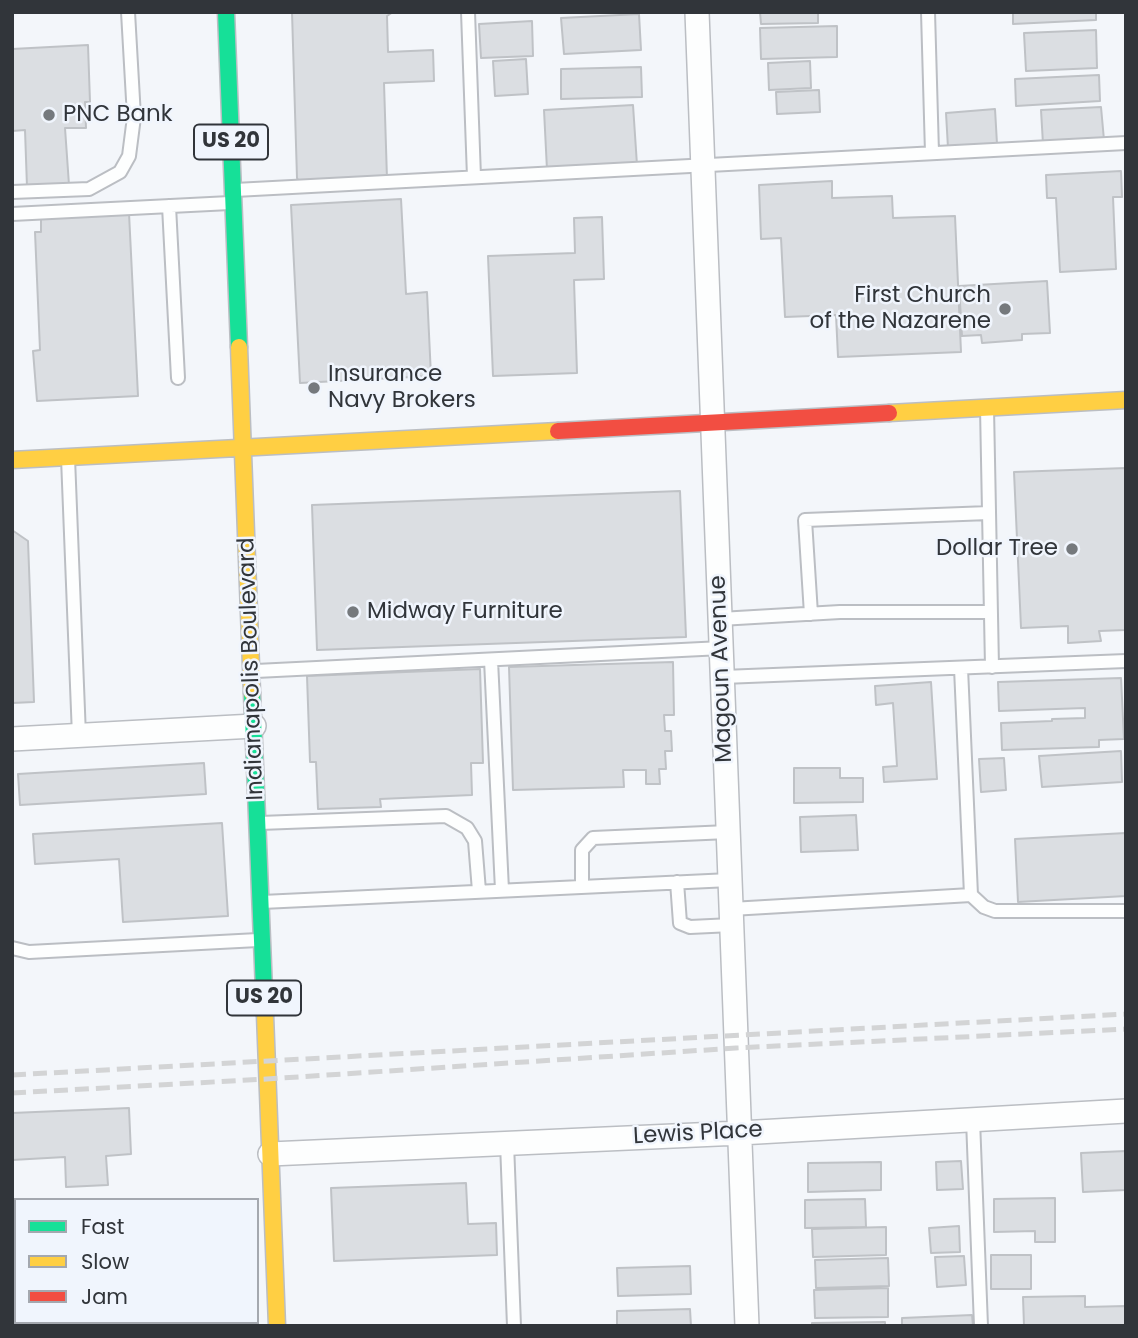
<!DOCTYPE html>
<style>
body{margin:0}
#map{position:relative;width:1138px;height:1338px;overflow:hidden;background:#f3f6fa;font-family:Poppins,sans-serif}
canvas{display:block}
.frame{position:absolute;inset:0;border:14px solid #31353a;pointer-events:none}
.legend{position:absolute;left:14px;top:1198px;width:245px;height:126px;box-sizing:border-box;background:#f0f5fd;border:2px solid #a4a8af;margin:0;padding:9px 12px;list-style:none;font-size:21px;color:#31353a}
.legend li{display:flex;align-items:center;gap:14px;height:35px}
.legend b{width:35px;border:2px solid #a4a8af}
</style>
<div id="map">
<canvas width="1138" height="1338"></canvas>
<div class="frame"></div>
<ul class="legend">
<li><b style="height:9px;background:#16e098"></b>Fast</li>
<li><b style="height:9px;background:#ffcf43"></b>Slow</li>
<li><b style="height:9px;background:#f24e42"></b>Jam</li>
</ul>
</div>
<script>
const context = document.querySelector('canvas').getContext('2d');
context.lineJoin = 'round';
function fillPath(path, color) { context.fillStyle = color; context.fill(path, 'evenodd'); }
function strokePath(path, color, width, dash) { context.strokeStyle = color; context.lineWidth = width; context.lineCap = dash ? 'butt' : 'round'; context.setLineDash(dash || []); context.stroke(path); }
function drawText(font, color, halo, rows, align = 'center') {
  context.font = font + ' Poppins,sans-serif'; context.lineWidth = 5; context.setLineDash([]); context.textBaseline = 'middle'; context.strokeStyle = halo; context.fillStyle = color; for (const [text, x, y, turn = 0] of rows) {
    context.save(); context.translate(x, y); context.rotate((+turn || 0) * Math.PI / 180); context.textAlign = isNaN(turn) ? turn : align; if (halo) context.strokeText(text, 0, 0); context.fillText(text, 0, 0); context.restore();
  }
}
const building = new Path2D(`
 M292,12H393L387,16L388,52L433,50L434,81L384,83L387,179L299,182L297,178Z
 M760,12H818V23L761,24Z
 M1013,12H1096V20L1013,24Z
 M639,14L641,50L564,54L561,18Z
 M532,21L533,56L481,58L479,24Z
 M837,26V57L761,59L760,28Z
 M1096,30L1097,68L1026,71L1024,33Z
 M88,45L90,102H85L86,128H65L69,185L27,187L25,130L12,131V49Z
 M526,59L528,94L495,96L493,61Z
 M810,61L811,88L769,90L768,63Z
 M641,67L642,97L561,99V69Z
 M1099,75L1100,101L1016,106L1015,79Z
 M819,90L820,112L777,114L776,92Z
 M633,105L637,165L547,170L544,110Z
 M1101,107L1104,140L1043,144L1041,110Z
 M995,109L997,144L948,148L946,113Z
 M1121,171L1122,197H1113L1116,269L1060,272L1056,198H1047L1046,175Z
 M832,181V198L892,196L893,218L955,216L961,352L838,357L836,315L785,317L781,238L761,239L759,185Z
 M401,199L406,294L427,292L431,376L300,383L291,205Z
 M129,213L138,396L37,401L33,351L40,350L35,232H41V219Z
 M602,217L604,279L574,280L577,373L493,376L488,256L575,253L574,218Z
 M1047,281L1050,333L1022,334V340L982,343L981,335L962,336L959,286Z
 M1126,468V630L1099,631L1101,641L1068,643V626L1021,628L1014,472Z
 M680,491L686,637L317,650L312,505Z
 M12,530L28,541L34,702L12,703Z
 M673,662L674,715H664L665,731H671L672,751H665L666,769H659L660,784H646V770H623L624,787L513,790L509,667Z
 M480,669L483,763H471L472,795L380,799L381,807L318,809L316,762H310L307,676Z
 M1121,678L1124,739L1099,740V747L1002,750L1001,723L1052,721V719L1085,718V708L999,711L998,682Z
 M931,682L937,779L884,782L883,767L897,766L893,703L876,705L875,686Z
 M1121,751L1122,782L1042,787L1039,756Z
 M1004,758L1006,790L981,792L979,759Z
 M204,763L206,794L20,805L18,774Z
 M794,768H840V778H863V802L794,803Z
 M856,815L858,850L801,852L800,817Z
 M222,823L228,916L123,922L119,859L35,864L33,834Z
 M1126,833V896L1018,902L1015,839Z
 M129,1108L131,1154L106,1156L108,1185L66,1187L65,1157L12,1160V1113Z
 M1126,1151V1190L1083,1192L1081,1153Z
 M961,1161L963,1189L937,1190L936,1162Z
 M881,1162V1190L808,1192V1163Z
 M466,1183L468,1224L496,1223L497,1255L334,1261L331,1188Z
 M1055,1198V1242H1035V1231L994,1232V1199Z
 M865,1199L866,1227L805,1228V1200Z
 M959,1226L960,1252L931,1253L929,1228Z
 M886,1227V1255L813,1257L812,1229Z
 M991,1255H1031V1289H991Z
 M964,1256L966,1285L937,1287L935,1257Z
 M888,1258L889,1286L816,1288L815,1260Z
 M690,1266L691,1294L618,1296L617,1268Z
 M888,1288V1317L815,1318L814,1290Z
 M1085,1296V1307L1126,1306V1326H1024L1023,1297Z
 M690,1309L691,1326H617V1311Z
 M972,1315L973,1326H902V1318Z
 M76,1322H170V1326H76Z
 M885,1322V1326H812V1323Z`);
fillPath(building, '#dbdee2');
strokePath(building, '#bfc2c6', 2);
const lane = new Path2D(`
 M468,12L474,177
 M928,12L932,153
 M235,190L1126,143
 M12,192L89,189L120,172L129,156L134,117L128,12
 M169,206L178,378
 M12,214L230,203
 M987,408L992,667
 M68,458L79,736
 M811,614L805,520L989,513
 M720,619L840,612H990
 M491,660L502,890
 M256,671L722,648
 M723,677L1126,661
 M260,823L446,816L467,828L475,841L479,891
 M677,882L680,923L690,927L732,925
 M582,886V850L593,838L728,832
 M971,895L984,907L995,911H1126
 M262,902L730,880
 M731,909L971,895L961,668
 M12,948L29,952L258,940
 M973,1120L981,1326
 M507,1143L514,1326`);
const street = new Path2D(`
 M697,12L747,1326
 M12,739L254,726
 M270,1154L740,1133L1126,1111`);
const fast = new Path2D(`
 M226,12L239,347
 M252,693L265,1015`);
const slow = new Path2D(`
 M239,347L252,693
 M889,413L1126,400
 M12,460L558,431
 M265,1015L277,1326`);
const jam = new Path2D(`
 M558,431L889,413`);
strokePath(lane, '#bbbec3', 16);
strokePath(street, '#bbbec3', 26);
strokePath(fast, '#bbbec3', 19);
strokePath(slow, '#bbbec3', 19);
strokePath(jam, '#bbbec3', 19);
strokePath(lane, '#fdfefe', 12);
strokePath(street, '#fdfefe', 23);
strokePath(fast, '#16e098', 16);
strokePath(slow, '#ffcf43', 16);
strokePath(jam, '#f24e42', 16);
strokePath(new Path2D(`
 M12,1075L1126,1014
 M12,1093L267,1079L736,1048L1126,1029`), '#d3d4d5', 5, [14, 7]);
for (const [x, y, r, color] of [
 [49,115,7,"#75797d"],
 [1005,309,7,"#75797d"],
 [314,388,7,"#75797d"],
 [1072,549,7,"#75797d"],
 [353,612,7,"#75797d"]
]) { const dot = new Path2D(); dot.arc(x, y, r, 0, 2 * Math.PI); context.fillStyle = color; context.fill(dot); strokePath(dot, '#f0f5fd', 2.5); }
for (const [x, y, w] of [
 [231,142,74],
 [264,998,74]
]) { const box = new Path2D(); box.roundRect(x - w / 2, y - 17.5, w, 35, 5); context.fillStyle = '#f0f5fd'; context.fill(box); strokePath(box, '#31353a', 2); }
drawText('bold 21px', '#31353a', null, [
 ["US 20",231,142],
 ["US 20",264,998]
]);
drawText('23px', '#31353a', '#f0f5fd', [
 ["PNC Bank",63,115],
 ["First Church",991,296,"right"],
 ["of the Nazarene",991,322,"right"],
 ["Insurance",328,375],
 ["Navy Brokers",328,401],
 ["Dollar Tree",1058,549,"right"],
 ["Midway Furniture",367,612]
], 'left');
drawText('23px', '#31353a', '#f0f5fd', [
 ["Indianapolis Boulevard",252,669,-92],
 ["Magoun Avenue",722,669,-92],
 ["Lewis Place",698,1134,-3]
]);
</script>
